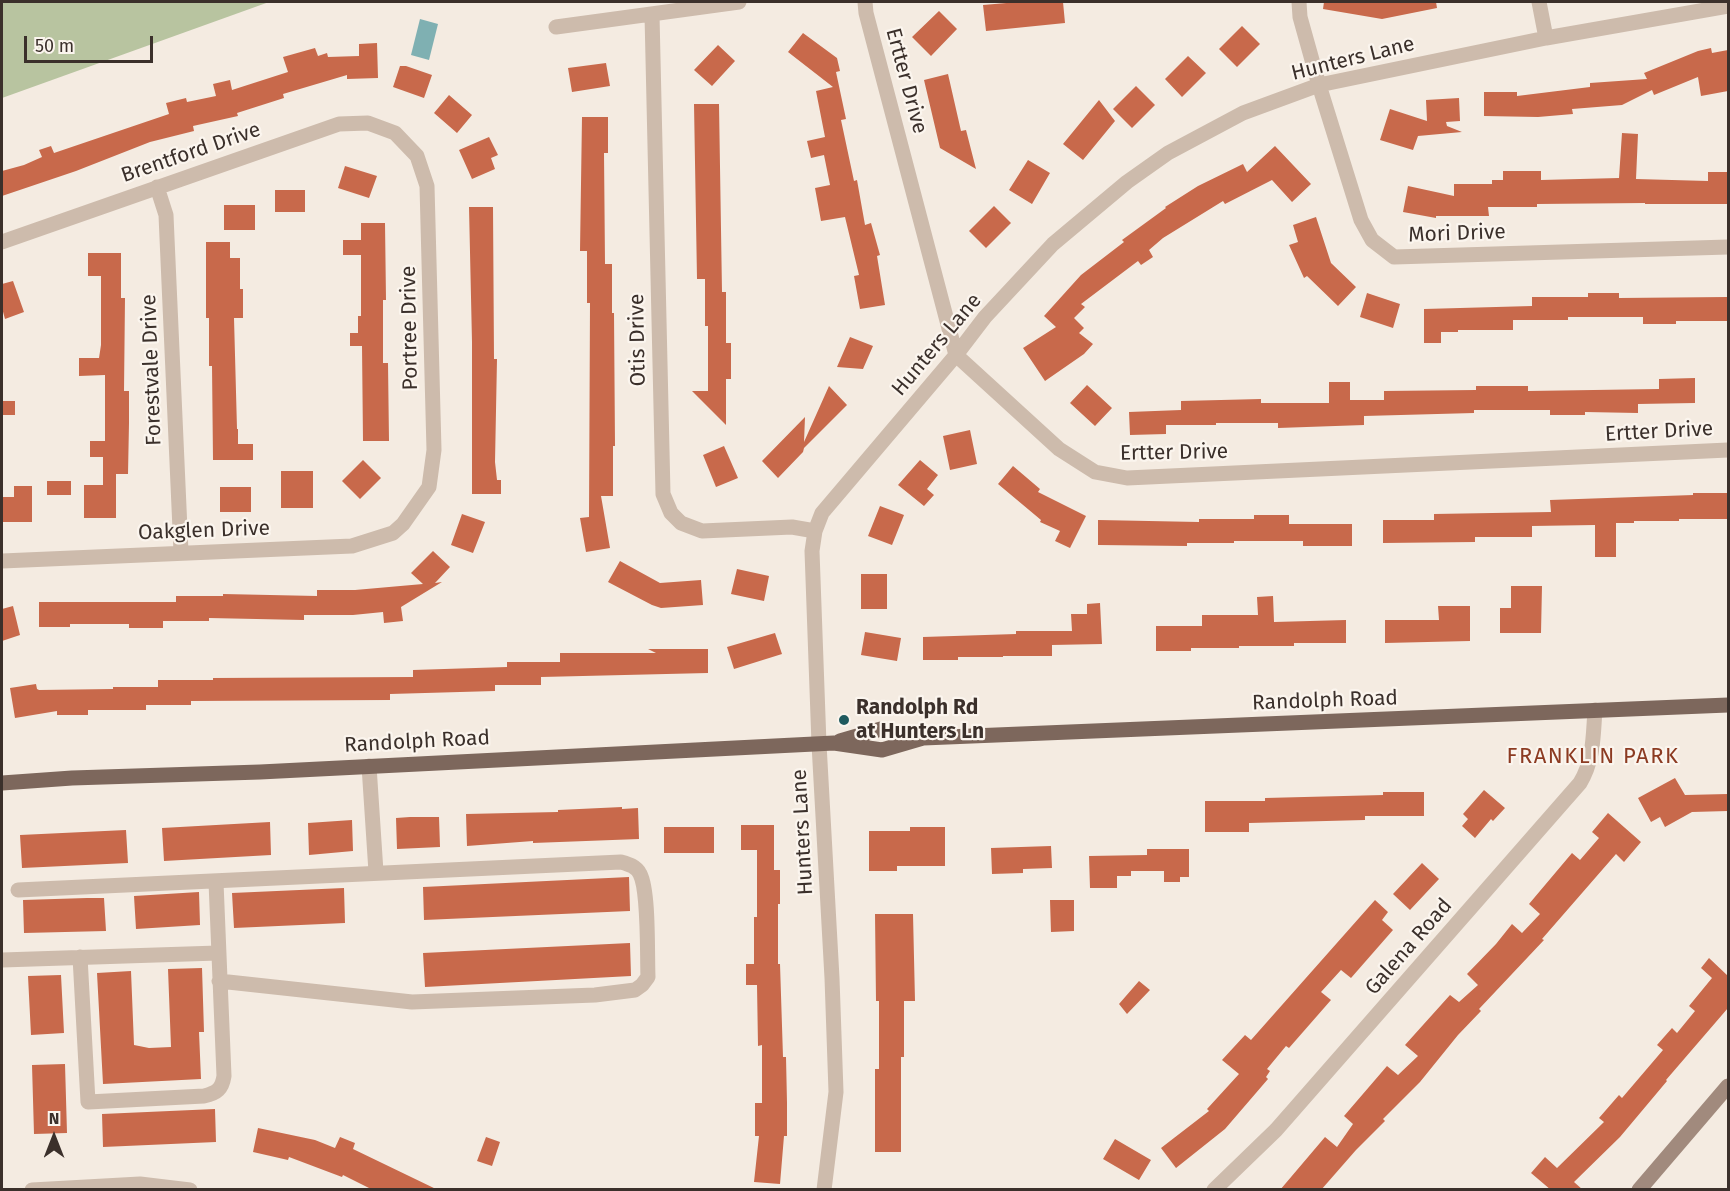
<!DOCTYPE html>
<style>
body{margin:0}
#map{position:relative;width:1730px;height:1191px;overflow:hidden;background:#f4ebe1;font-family:"Fira Sans",sans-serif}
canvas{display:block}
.frame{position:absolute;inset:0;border:3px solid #3b302b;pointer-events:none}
.north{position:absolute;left:24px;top:1107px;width:60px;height:60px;-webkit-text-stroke:4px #fbf5ee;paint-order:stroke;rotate:0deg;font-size:16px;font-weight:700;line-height:24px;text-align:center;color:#3b302b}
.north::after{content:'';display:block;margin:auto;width:21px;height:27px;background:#3b302b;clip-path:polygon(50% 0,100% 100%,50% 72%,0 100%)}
.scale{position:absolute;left:24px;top:36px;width:129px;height:27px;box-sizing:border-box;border:3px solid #3b302b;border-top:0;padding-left:8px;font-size:18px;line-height:21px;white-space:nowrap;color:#3b302b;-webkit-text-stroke:4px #fbf5ee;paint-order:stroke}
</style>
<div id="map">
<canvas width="1730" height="1191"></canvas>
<div class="frame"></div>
<div class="north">N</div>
<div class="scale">50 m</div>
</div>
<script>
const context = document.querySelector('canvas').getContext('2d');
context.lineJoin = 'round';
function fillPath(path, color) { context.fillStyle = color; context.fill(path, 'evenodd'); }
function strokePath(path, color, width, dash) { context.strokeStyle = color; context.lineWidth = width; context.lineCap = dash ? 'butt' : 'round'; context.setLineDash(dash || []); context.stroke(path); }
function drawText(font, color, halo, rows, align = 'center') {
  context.font = font + ' "Fira Sans",sans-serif'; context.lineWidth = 4.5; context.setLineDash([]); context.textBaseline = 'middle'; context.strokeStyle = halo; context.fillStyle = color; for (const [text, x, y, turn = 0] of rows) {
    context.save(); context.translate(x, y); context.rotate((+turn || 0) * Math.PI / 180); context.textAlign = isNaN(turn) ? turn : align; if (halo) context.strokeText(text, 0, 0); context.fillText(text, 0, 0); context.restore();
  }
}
fillPath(new Path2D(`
 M2,2H269L2,98Z`), '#b8c4a0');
fillPath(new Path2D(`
 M420,19L438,24L429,60L411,55Z`), '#7fb0b2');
fillPath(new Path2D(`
 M1018,2H1063L1065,23L986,31L983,5Z
 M1324,2H1436L1437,8L1382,19L1323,9Z
 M939,11L957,29L931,56L912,37Z
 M1242,26L1260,44L1237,67L1219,49Z
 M803,33L837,58L840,71L836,72L846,119L841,120L854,181L857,180L865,225L871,223L880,255L877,256L885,305L860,309L854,276L859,275L845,217L821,221L815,188L830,185L824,155L811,158L807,141L825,137L816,91L833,87L788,52Z
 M377,43L378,78L347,79V75L283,94L284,98L237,113L238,116L193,126L194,131L150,142L76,171L2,196V171L24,165L42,157L39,150L51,146L54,153L169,114L166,103L186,98L187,102L216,96L213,84L230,80L232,90L288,72L283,57L315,48L318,56L327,53L328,57L359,56V44Z
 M718,45L735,61L712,86L694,70Z
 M1711,48L1712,53L1728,50V91L1701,96L1698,77L1654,95L1652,90L1622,105L1572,109L1573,114L1538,117L1484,116V92H1517V96L1590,87V83L1647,79L1644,73L1698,51Z
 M1188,56L1206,73L1182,97L1165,79Z
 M606,63L610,86L572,92L568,68Z
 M400,66H406L432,75L424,98L393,87Z
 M948,74L961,131L966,130L976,169L940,148L924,80Z
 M1136,86L1155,105L1132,128L1113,109Z
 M449,95L472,115L457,133L434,113Z
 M1459,98L1460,121L1446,122L1447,126L1462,132L1418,136L1413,150L1380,140L1390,109L1427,121L1426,100Z
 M1099,100L1115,121L1083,160L1063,144Z
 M694,104H719L722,292H726V343H731V379H726V425L692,391H708V326H705V279H697Z
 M582,117H608V153H604L605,264H612V313H614L615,446H613V496H601L610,548L586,552L580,518L589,517L590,303H587V251H580Z
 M1622,133L1638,134L1636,179L1708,181V172H1727V204H1645V203L1537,204V207H1488L1489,216H1436V218L1403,212L1408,186L1454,196V184H1492V180H1503V171H1541V180L1619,178Z
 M489,137L498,155L491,158L495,169L472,179L459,150Z
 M1275,146L1311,184L1292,202L1272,180L1225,204L1223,201L1163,238L1149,250L1153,257L1141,265L1138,261L1081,304L1085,307L1074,318L1084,328L1079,333L1093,344L1084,354L1045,381L1023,348L1056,327L1044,316L1081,275L1124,242L1122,240L1166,208L1165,207L1198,186L1243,164L1247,172Z
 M1028,160L1050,173L1032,204L1009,190Z
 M345,166L377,176L369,198L338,188Z
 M275,190H305V212H275Z
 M224,205H255V230H224Z
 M994,206L1011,223L986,248L969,231Z
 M469,207H493L494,359H497L495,462L497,480H501V494H472V342Z
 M1316,217L1331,263L1356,287L1338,306L1307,276L1304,278L1289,245L1298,242L1293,225Z
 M361,223H385L386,300H383V363H388L389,441H363L362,346H350V333H358V316H361V255H343V240H361Z
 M206,242H230V258H240V289H243V318H234L237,429H238V444H253V460H213L212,366H209V318H206Z
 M88,253H121V298H125L124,391H129V423L128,474H116V518H84V485H103V457H90V441H105V375L79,376V358H99L101,345V276H88Z
 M13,281L24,312L5,319L2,308V284Z
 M1367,293L1400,304L1393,328L1360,317Z
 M1588,293H1619V298L1728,297V321H1676V324H1643V317H1568V320H1513V330H1458V332H1441V343H1424V309L1532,306V297H1588Z
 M850,337L873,346L863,369L837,367Z
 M1695,378V403L1638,404V413L1585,412V415H1550V410H1474V413L1364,416V425L1278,428V423H1216V425H1166V434L1130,435L1129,412L1181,410V401L1261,399V403H1329V382H1350V400H1384V391L1476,390V386H1528V391L1659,389V379Z
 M1087,385L1112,408L1095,426L1070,403Z
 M829,386L847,405L804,448L803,452L778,478L762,461L805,417L804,442Z
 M2,401H15V415H2Z
 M970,430L977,464L950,470L943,436Z
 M724,446L738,478L716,487L703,455Z
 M363,460L381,478L360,499L342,481Z
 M920,460L938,475L927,489L934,495L924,506L898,485Z
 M1013,466L1040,489L1038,492L1086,516L1070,548L1055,541L1060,531L1040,522L1041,520L998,484Z
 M281,471H313V508H281Z
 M47,481H71V495H47Z
 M14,486H32V522H2V497H14Z
 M220,487H251V512H220Z
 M1693,493H1727V519H1679V521H1634V523H1616V557H1595V525L1532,526V537H1475V542L1383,543V520H1434V514L1551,512L1550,500L1693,495Z
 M880,506L904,515L892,545L868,536Z
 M462,514L485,522L473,553L451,545Z
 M1254,515H1289V524H1352V546H1303V541H1234V543H1187V546L1098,545V520L1199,522V519H1254Z
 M433,551L450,567L435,583L442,582L401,607L403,621L384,623L383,612L353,615H304V620L209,618V621H163V628H129V624H70V627H39V602H176V596H223V594L317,596V590H355L423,584L411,573Z
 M620,561L660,583L701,580L703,605L661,608L652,605L608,582Z
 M737,569L769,576L764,601L731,594Z
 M861,574H887V609H861Z
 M1511,586H1542L1541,633H1500V608H1511Z
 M1273,596L1274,622L1346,620V643H1294V646H1239V648H1191V651H1156V626H1202V615H1258L1257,597Z
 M1100,603L1102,644L1052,645V656H1003V657H958V660H923V637L1016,634V631H1072L1071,614H1087V604Z
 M13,606L20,635L2,641V609Z
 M1438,606H1470V641L1385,643V620H1439Z
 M865,632L901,638L897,661L861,655Z
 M775,633L782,654L734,669L727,647Z
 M648,649H708V673L541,677V685H495V691L390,694V700L191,701V705H146V710H88V715H57V711L15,718L10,688L36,684L37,689L39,690L113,689V687H158V680H213V678L413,677V670L507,667V662H560V653H656Z
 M1675,778L1685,795L1728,794V811L1692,812L1665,827L1660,817L1651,822L1638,798Z
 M1484,790L1505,808L1493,821L1491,819L1475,838L1462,826L1468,819L1463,814Z
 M1383,792H1424V816H1365V820L1249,823V832H1205V801H1265V798L1383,795Z
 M622,807V809L638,808L639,839L533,843V841L467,846L466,814L558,812V810Z
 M1608,813L1641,842L1624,862L1616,854L1542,939L1544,940L1479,1009L1481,1011L1458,1035L1420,1082L1383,1119L1385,1121L1356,1150L1321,1190H1280L1325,1137L1337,1147L1353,1124L1344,1116L1387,1066L1398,1075L1418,1056L1405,1045L1450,995L1459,1002L1478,985L1467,974L1496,944L1512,924L1522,933L1540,914L1529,904L1572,853L1580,860L1599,838L1592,832Z
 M410,817H439L440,847L397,849L396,818Z
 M352,820L353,851L309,855L308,823Z
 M270,822L271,855L164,861L162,828Z
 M741,825H774V870H780V904H778V964H780L783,1057H786L787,1103V1136H784L780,1184L754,1182L759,1136H755V1103H762V1045L758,1046L757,985H746V964H754V917H757V850H741Z
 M664,827H714V853H664Z
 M910,827H945V866H897V871H869V831H910Z
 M126,830L128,863L22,868L20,835Z
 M1051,846L1052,868L1023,869V873L992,874L991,848Z
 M1147,849H1189V877H1180V882H1164V871H1131V876H1117V888H1090L1089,856L1147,855Z
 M1422,863L1439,879L1410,910L1393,894Z
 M629,877L630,911L424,920L423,887Z
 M344,888L345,923L234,928L232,893Z
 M199,892L200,925L136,929L134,896Z
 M87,898H104L106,931L24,933L23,900Z
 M1050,900H1074V931L1051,932Z
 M1375,900L1388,912L1382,920L1393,930L1351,978L1341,970L1321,992L1331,1000L1289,1048L1286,1046L1267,1069L1270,1071L1266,1077L1268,1079L1225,1129L1176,1168L1161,1148L1209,1111L1207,1109L1239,1074L1222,1060L1245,1035L1251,1040Z
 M875,914H913L915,1001H904V1057H901V1152H875V1069H879V1001H876Z
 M630,943L631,976L425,987L423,953Z
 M1709,958L1728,976V1008L1666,1080L1667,1081L1620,1137L1574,1182L1583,1190H1551L1531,1173L1545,1157L1557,1168L1604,1122L1599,1118L1619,1095L1622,1098L1663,1050L1657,1045L1672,1028L1677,1033L1695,1011L1689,1006L1712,978L1701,968Z
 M202,968L204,1032H199L201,1079L103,1084L97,973L131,971L134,1045L149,1048L171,1047L168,969Z
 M61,975L64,1033L31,1035L28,976Z
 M1139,981L1150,990L1127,1014L1119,1004Z
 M65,1064L67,1133L34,1134L32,1065Z
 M215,1109L216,1142L103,1147L102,1114Z
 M258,1128L315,1140L335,1148L340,1137L355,1143L353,1149L438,1190H373L343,1175L342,1177L289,1157L288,1160L253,1152Z
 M486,1137L500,1142L492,1166L477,1161Z
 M1115,1139L1151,1160L1139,1180L1103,1159Z`), '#c8694b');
strokePath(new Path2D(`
 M865,2L866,13L956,355L1059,449L1095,472L1127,478L1728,450
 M1299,2L1300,17L1319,85L1361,220L1372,240L1394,257L1728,247
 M1539,2L1546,38
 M652,15L663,494L671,513L681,523L702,531L792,527L815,531
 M556,27L739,2
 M157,187L166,215L167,238L181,552
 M2,242L339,124L368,123L395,133L417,156L427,186L434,450L429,487L403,524L393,533L352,546L2,561
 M369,766L376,872
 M18,890L621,862C628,864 636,866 640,874C649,891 647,953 648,977L642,985L635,990L595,995L412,1002L219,981
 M80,957L88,1102L204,1096C217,1093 222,1089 224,1076L216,882
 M2,960L218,953
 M32,1190L140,1184L190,1190
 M824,1190L836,1092L832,978L819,744L812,551L815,531L822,513L956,355L985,317L1053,244L1127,182L1168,153L1243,113L1319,85L1546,38L1728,6
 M1214,1190L1276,1130L1580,783C1594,760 1593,736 1595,710`), '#cdbbac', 15);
strokePath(new Path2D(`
 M1639,1190L1728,1086`), '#a18a7d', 15);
strokePath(new Path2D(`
 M840,741L881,729L923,738L1728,705
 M2,783L72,778L260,772L834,743L882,750L923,738`), '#7d675c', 15);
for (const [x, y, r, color] of [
 [844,720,6,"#1f5a5e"]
]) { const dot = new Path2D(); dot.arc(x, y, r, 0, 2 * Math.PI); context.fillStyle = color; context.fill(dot); strokePath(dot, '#fbf5ee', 2); }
drawText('21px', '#3b302b', '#fbf5ee', [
 ["Hunters Lane",1353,59,-14],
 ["Ertter Drive",906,81,75],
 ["Brentford Drive",191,153,-19],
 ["Mori Drive",1457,234,-2],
 ["Portree Drive",410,328,-91],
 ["Otis Drive",638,340,-91],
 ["Hunters Lane",937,345,-50],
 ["Forestvale Drive",152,370,-92],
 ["Ertter Drive",1659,432,-3],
 ["Ertter Drive",1174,453,-1],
 ["Oakglen Drive",204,531,-2],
 ["Randolph Road",1325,701,-2],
 ["Randolph Road",417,742,-3],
 ["Hunters Lane",803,832,-93],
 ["Galena Road",1409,947,-49]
]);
drawText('bold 21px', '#3b302b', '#fbf5ee', [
 ["Randolph Rd",856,708],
 ["at Hunters Ln",856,732]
], 'left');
context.letterSpacing = '1.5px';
drawText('22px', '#8c3b22', '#fbf5ee', [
 ["FRANKLIN PARK",1593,757]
]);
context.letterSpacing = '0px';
</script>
